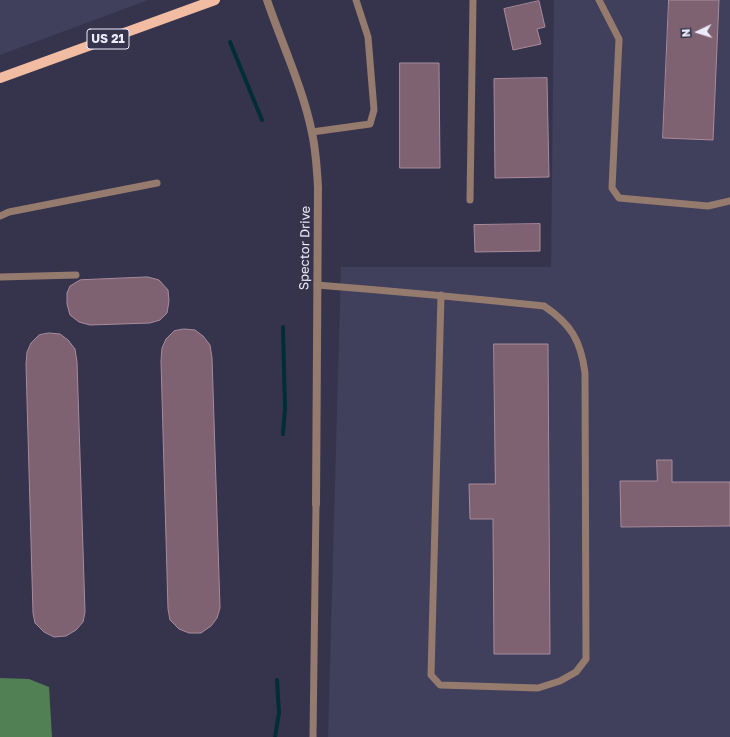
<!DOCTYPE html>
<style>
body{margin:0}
#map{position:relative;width:730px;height:737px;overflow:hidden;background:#36344c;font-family:"Golos Text",sans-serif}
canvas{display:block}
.north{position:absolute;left:678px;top:12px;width:40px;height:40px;-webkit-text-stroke:3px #36344c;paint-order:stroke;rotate:266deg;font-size:11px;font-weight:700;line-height:16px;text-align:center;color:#ebebfb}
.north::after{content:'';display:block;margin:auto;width:14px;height:18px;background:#ebebfb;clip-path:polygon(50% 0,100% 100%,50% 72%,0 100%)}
</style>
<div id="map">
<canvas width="730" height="737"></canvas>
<div class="north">N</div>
</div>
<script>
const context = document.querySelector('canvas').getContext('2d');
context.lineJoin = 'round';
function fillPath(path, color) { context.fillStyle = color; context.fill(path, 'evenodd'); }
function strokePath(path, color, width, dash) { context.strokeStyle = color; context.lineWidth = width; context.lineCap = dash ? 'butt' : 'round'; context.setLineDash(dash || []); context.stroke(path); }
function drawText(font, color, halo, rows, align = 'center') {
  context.font = font + ' "Golos Text",sans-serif'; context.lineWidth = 4; context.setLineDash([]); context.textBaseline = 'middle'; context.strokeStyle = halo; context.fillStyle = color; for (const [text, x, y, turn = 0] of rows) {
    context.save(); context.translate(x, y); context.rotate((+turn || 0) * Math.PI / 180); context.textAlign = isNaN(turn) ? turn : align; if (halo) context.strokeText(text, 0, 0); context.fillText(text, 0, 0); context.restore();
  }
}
fillPath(new Path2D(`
 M0,0H148L0,55Z
 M554,0H730V737H328L341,267H551Z`), '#403f5c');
fillPath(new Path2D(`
 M0,678L29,679L49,687L52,737H0Z`), '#508054');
strokePath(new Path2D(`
 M230,42L262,120
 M283,327L285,409L283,434
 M275,737L279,713L277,680`), '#002e37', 4);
const building = new Path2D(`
 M669,0H719L713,140L663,138Z
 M539,1L545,27L537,29L541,44L513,50L504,9Z
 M400,63H439L440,168H400Z
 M547,78L549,177L495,178L494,79Z
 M540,224V251L475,252L474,225Z
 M148,277L159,280L168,290L169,301L167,313L160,320L150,323L90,325L79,322L70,315L67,304V293L70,286L80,280Z
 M184,329L195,330L203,336L210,345L212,358L220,608L217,618L211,626L201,633H189L179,629L170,620L168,609L161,361L162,348L166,339L174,331Z
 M49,333L60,334L68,340L75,349L77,362L85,612L83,622L76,630L66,636L54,637L44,632L35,623L33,613L26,364L27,352L31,343L39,335Z
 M494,344H548L550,654H494L493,519H470L469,484H495Z
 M657,460H672V482H730V526L621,527L620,481H657Z`);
fillPath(building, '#7e6271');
strokePath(building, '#a98b9b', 1);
strokePath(new Path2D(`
 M599,0L619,39L612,188L619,198L708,206L730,201
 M312,132L370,124L374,110L368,37L356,0
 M470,200L473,0
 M0,216L9,212L157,183
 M0,277L76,275
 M317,285C393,291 468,298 544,306C571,324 581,341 585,373L586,659L576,672L560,681L538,688L440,685L431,675L441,295
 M313,737L316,504`), '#957a6e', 7);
strokePath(new Path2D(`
 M267,0C282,44 303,88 312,133C316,151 317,169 318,187L316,504`), '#957a6e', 8);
strokePath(new Path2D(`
 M0,78L215,0`), '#f2bca2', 10);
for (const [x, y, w] of [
 [108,39,42]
]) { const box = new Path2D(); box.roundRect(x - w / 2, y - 10, w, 20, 3); context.fillStyle = '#36344c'; context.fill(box); strokePath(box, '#ebebfb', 1); }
drawText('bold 12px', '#ebebfb', null, [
 ["US 21",108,39]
]);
drawText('13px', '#ebebfb', '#36344c', [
 ["Spector Drive",305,248,-89]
]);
</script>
